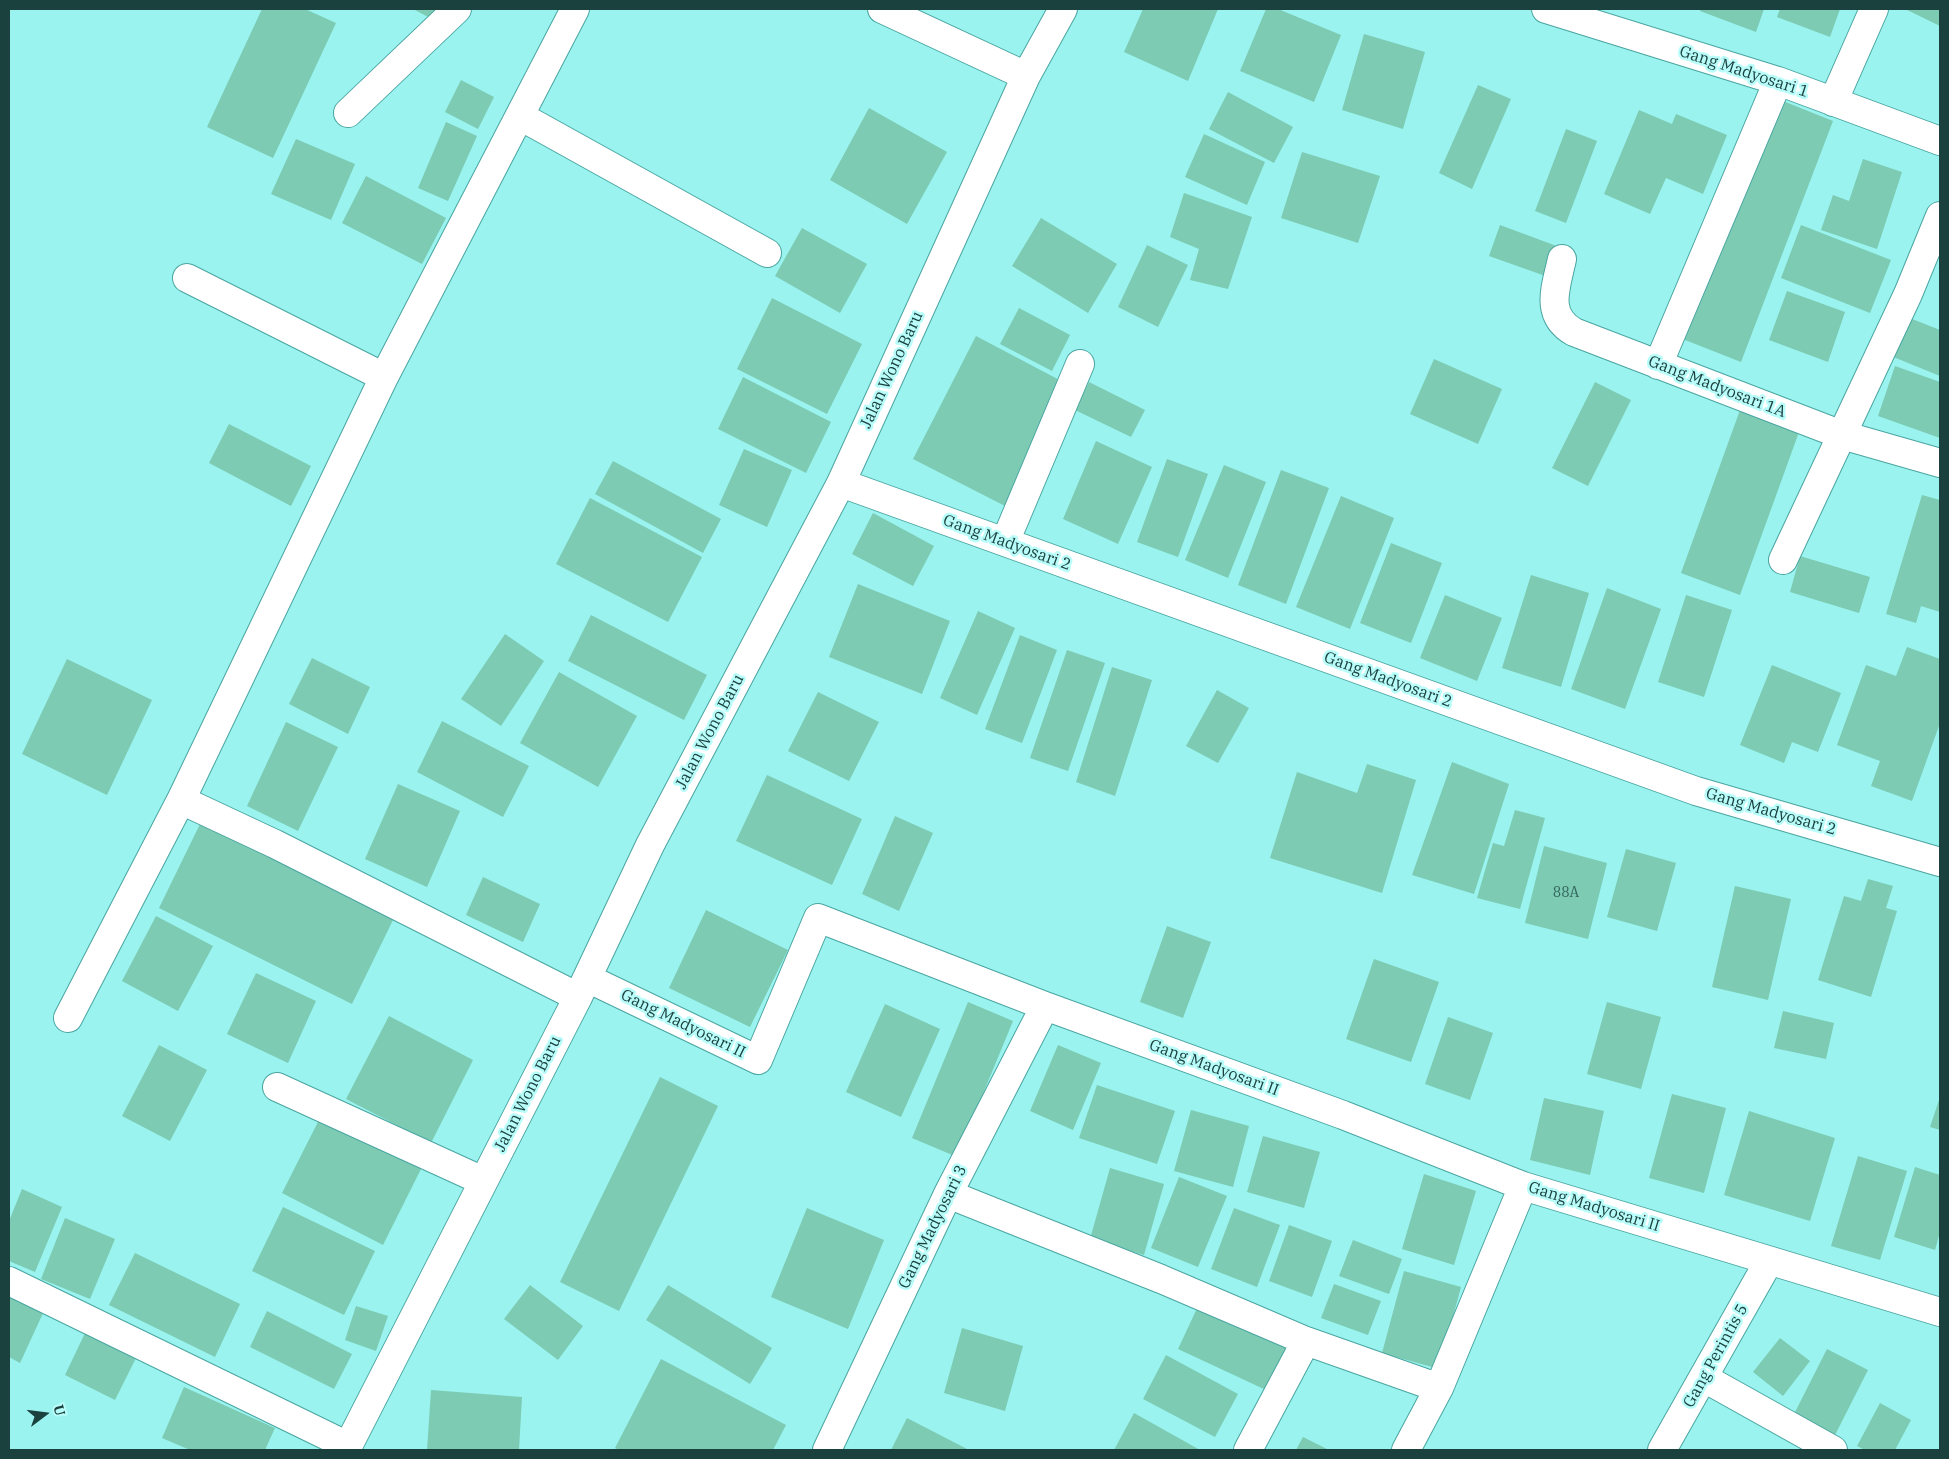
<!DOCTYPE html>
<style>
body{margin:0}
#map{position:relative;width:1949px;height:1459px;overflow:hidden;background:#9af3ef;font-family:"IBM Plex Serif",serif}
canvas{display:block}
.frame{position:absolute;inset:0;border:10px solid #1b413f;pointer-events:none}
.north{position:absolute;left:20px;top:1389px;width:50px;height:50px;-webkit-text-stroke:4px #b8fdf9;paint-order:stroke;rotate:75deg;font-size:14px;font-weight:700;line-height:20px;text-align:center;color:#1b413f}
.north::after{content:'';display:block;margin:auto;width:18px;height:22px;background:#1b413f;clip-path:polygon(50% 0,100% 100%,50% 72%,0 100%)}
</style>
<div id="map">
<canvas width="1949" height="1459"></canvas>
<div class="frame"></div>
<div class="north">U</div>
</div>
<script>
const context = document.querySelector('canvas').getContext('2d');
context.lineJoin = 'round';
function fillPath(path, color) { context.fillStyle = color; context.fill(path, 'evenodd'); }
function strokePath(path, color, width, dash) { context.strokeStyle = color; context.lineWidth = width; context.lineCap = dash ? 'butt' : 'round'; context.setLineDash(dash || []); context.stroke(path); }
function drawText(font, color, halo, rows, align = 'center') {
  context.font = font + ' "IBM Plex Serif",serif'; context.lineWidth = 5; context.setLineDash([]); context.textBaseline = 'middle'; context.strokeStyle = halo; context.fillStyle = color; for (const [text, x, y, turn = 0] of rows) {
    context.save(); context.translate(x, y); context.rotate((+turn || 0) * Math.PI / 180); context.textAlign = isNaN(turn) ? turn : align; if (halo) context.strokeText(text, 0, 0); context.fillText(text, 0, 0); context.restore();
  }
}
fillPath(new Path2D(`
 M262,9H305L336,23L273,158L207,127Z
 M413,9H440L434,20Z
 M1143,9H1218L1188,81L1124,52Z
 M1266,9H1278L1341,35L1314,102L1240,71Z
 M1701,9H1764L1756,32L1700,11Z
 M1780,9H1840L1830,37L1777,17Z
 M1905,9H1940V26Z
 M1364,34L1425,52L1403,129L1342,110Z
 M461,80L494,97L478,129L445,112Z
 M1478,85L1511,99L1472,189L1439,173Z
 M1228,92L1293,127L1274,163L1209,129Z
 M1773,97L1833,121L1741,362L1680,338Z
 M869,108L947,152L907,224L830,180Z
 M1639,110L1672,124L1676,114L1727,135L1703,194L1666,178L1650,214L1604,194Z
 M446,122L477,136L448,201L418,188Z
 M1566,129L1597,141L1566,223L1535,211Z
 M1204,134L1265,162L1247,205L1185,177Z
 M296,139L355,164L331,220L271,194Z
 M1302,152L1380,176L1358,243L1281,218Z
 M1863,159L1902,172L1877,249L1821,230L1833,195L1849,201Z
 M366,176L446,218L422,264L342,223Z
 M1184,193L1252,217L1228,289L1190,280L1199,249L1170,237Z
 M1041,218L1117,264L1088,313L1012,266Z
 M1500,225L1562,248L1551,278L1489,256Z
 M1801,225L1891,260L1870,313L1781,278Z
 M802,228L867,264L840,313L775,276Z
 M1147,245L1188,265L1158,327L1118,307Z
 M1787,291L1845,312L1828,362L1769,340Z
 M772,298L862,344L827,414L737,369Z
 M1019,308L1070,335L1052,371L1000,344Z
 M1902,315L1940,330V376L1886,354Z
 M976,336L1067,384L1005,506L913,459Z
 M1434,359L1502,389L1478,444L1410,414Z
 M1895,366L1940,382V438L1878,416Z
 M743,377L831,422L806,473L718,429Z
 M1089,382L1145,410L1131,437L1075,410Z
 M1595,382L1631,400L1588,486L1552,468Z
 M1740,410L1799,432L1740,595L1681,573Z
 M229,424L311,466L291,506L209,463Z
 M1096,441L1152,467L1118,544L1063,519Z
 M744,449L792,470L767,527L719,505Z
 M1167,459L1208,474L1178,557L1137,542Z
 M613,461L721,519L703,553L595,494Z
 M1224,465L1266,482L1228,578L1185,560Z
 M1281,470L1329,488L1286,604L1238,585Z
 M1922,495L1940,500V612L1921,606L1916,623L1886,614Z
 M1341,496L1394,518L1350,629L1296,607Z
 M590,498L702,557L668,622L556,564Z
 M873,513L934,546L913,586L852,554Z
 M1391,543L1442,563L1411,643L1360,623Z
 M1800,556L1870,577L1859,613L1790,592Z
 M1531,575L1589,593L1561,687L1502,668Z
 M858,584L950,621L922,694L829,657Z
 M1607,588L1661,609L1625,709L1571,689Z
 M1445,595L1502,618L1477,681L1420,658Z
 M1686,595L1732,610L1704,697L1658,682Z
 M978,611L1015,628L977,715L940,698Z
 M591,615L707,675L684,720L568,661Z
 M505,634L544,661L501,726L461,699Z
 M1020,635L1057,650L1022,743L985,729Z
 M1907,647L1940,659V723L1912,801L1871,786L1880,761L1837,745L1866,665L1896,676Z
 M1067,650L1105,663L1068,771L1030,758Z
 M312,658L370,687L348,734L289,704Z
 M67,659L152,700L107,795L22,754Z
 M1772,665L1841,693L1818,752L1792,742L1784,763L1740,745Z
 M1112,667L1152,680L1115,796L1076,782Z
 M559,672L637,716L598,787L520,743Z
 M1217,690L1249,708L1218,763L1186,746Z
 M818,692L879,722L849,781L788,751Z
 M442,721L529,766L503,817L417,772Z
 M286,722L338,747L298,831L247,806Z
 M1452,762L1509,784L1474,894L1412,875Z
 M1367,764L1416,780L1382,893L1270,858L1297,772L1357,793Z
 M767,775L862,819L832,885L736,841Z
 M398,784L460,811L427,887L365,859Z
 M1515,810L1545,818L1520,909L1477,898L1493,843L1504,846Z
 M895,816L933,833L899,911L862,894Z
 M201,822L394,918L352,1004L159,908Z
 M1544,846L1607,863L1588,939L1525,923Z
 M1626,849L1676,863L1657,931L1607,917Z
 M483,877L540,904L523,942L466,915Z
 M1868,879L1893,886L1886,908L1897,911L1871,997L1818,980L1844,896L1861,901Z
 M1735,886L1791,899L1768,1000L1712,987Z
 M706,910L788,950L750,1027L669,988Z
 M156,916L213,946L178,1011L122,981Z
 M1167,926L1211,942L1183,1018L1140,1002Z
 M1374,959L1439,982L1411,1062L1346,1039Z
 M256,973L316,1001L288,1063L227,1034Z
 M968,1002L1013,1021L957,1157L912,1138Z
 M1607,1002L1661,1017L1641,1089L1587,1074Z
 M885,1004L940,1029L901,1117L846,1092Z
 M1783,1011L1834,1023L1826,1059L1774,1048Z
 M389,1016L473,1060L431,1143L346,1099Z
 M1448,1017L1493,1033L1470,1100L1425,1084Z
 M159,1045L207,1070L170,1141L122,1116Z
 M1058,1045L1101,1063L1073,1130L1030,1111Z
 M660,1077L718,1106L619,1311L560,1282Z
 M1097,1085L1175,1111L1157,1164L1079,1138Z
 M1672,1094L1726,1108L1704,1193L1649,1178Z
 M1940,1097V1130L1930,1127Z
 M1544,1098L1604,1111L1590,1175L1530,1160Z
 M324,1110L425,1161L383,1245L282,1193Z
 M1191,1110L1249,1126L1233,1187L1174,1171Z
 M1749,1111L1835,1138L1810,1221L1724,1195Z
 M1263,1136L1320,1152L1304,1208L1247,1192Z
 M1858,1156L1907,1171L1880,1260L1831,1246Z
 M1915,1167L1940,1175V1232L1935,1250L1894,1237Z
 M1110,1168L1164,1184L1144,1255L1090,1239Z
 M1424,1174L1476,1191L1454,1265L1402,1249Z
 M1179,1177L1227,1196L1198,1267L1151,1248Z
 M22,1189L62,1207L35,1272L9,1261V1221Z
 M283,1207L375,1251L344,1315L252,1271Z
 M807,1208L884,1240L848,1329L771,1297Z
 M1234,1208L1280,1225L1257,1287L1211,1269Z
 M65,1218L115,1239L90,1299L41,1279Z
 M1289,1225L1332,1241L1312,1297L1269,1281Z
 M1353,1240L1402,1259L1389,1294L1339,1276Z
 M135,1253L240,1304L215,1357L109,1305Z
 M1404,1271L1461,1287L1439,1369L1382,1353Z
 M1334,1284L1381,1301L1368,1335L1321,1318Z
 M530,1285L583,1326L558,1360L504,1319Z
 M668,1285L772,1348L750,1384L646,1320Z
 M9,1295L44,1311L20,1363L9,1357Z
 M1199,1304L1288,1346L1266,1390L1178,1349Z
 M356,1306L388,1316L376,1351L345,1340Z
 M267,1311L352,1354L334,1389L250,1347Z
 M962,1328L1023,1346L1005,1411L944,1393Z
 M86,1331L137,1356L115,1400L65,1375Z
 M1780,1338L1810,1361L1783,1396L1753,1372Z
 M1827,1349L1868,1370L1833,1439L1792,1418Z
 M1166,1355L1238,1394L1215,1437L1143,1399Z
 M661,1359L786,1425L773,1450H619L615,1448Z
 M184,1387L275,1428L265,1450H190L162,1438Z
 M431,1390L522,1397L519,1450H427Z
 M1880,1403L1911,1420L1895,1450H1865L1857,1446Z
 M1134,1413L1200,1450H1114Z
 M907,1418L969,1450H891Z
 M1303,1437L1329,1450H1296Z`), '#7ccbb2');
const minor = new Path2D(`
 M882,9L1026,76
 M1546,9L1778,81L1940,141
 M1833,102L1874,9
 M348,113L457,9
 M520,116L767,253
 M1562,259C1556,287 1544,315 1574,332L1842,435L1940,463
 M187,278L384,377
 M1658,365L1778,81
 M841,483L1696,791L1940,862
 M1005,542L1080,364
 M1783,560L1908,294L1940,216
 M181,800L275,844L578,997
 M587,978L758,1060L818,918L1045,1006L1343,1115L1523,1186L1940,1312
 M68,1018L181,800L384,377L575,9
 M277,1087L483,1181
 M948,1194L1161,1279L1306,1341L1439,1388
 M9,1281L348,1446
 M1704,1378L1833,1450
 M346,1450L578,997L650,845L841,483L1026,76L1063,9
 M827,1450L948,1194L1045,1006
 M1248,1450L1306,1341
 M1406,1450L1439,1388L1523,1186
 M1662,1450L1769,1261`);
strokePath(minor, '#4aa5a1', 30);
strokePath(minor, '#fff', 28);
drawText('14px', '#33645c', null, [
 ["88A",1566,893]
]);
drawText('16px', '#1b413f', '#b8fdf9', [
 ["Gang Madyosari 1",1744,72,18],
 ["Jalan Wono Baru",892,370,-65],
 ["Gang Madyosari 1A",1717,387,21],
 ["Gang Madyosari 2",1007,543,20],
 ["Gang Madyosari 2",1388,680,20],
 ["Jalan Wono Baru",710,732,-62],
 ["Gang Madyosari 2",1771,812,16],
 ["Gang Madyosari II",683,1024,26],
 ["Gang Madyosari II",1214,1068,20],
 ["Jalan Wono Baru",528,1094,-63],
 ["Gang Madyosari II",1594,1207,17],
 ["Gang Madyosari 3",933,1227,-64],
 ["Gang Perintis 5",1716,1356,-61]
]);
</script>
